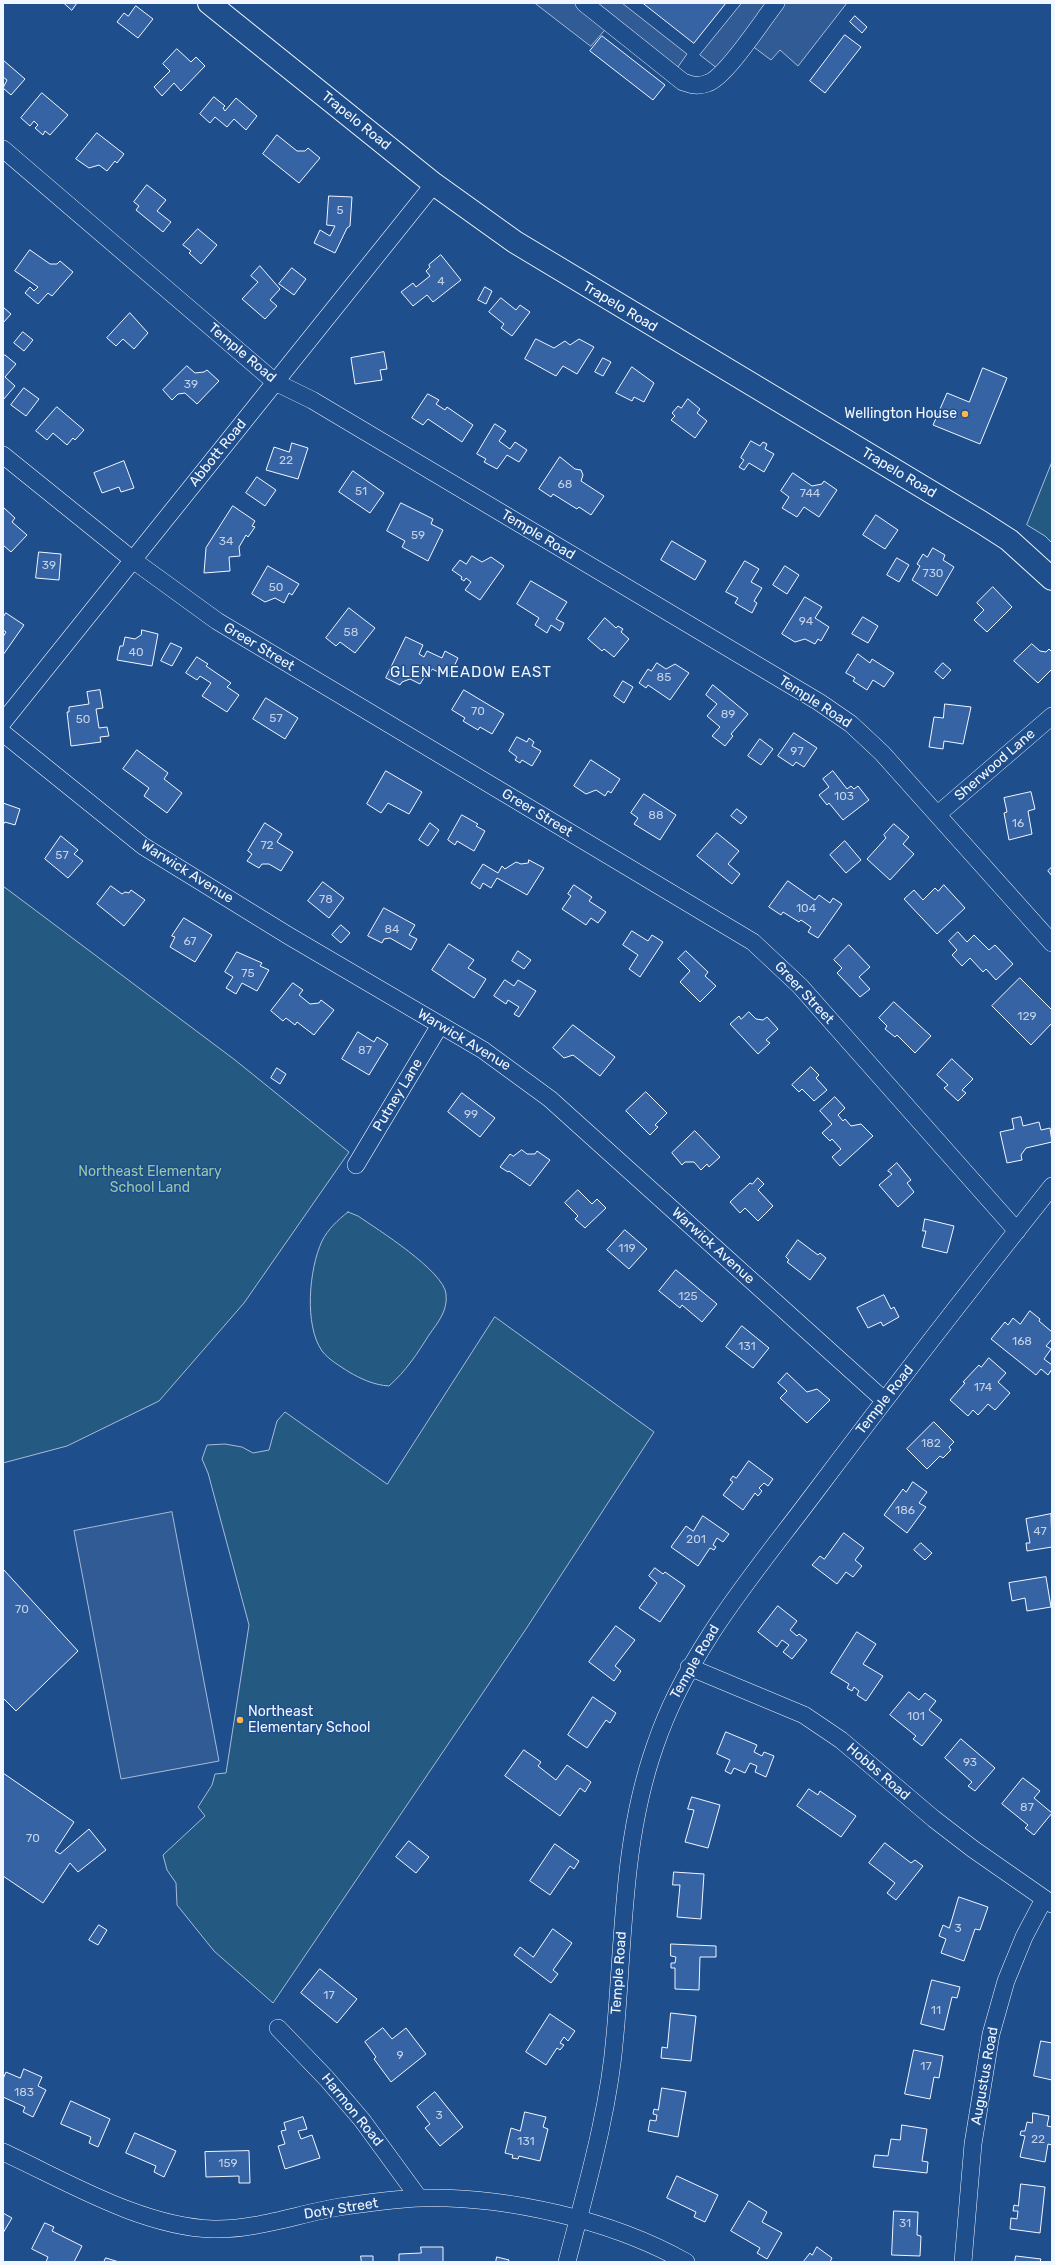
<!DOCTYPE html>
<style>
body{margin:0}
#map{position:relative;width:1055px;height:2265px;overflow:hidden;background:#1f4e8c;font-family:Rubik,sans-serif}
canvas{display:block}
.frame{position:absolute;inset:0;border:4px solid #f2f6ff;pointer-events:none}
</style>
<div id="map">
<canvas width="1055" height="2265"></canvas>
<div class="frame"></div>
</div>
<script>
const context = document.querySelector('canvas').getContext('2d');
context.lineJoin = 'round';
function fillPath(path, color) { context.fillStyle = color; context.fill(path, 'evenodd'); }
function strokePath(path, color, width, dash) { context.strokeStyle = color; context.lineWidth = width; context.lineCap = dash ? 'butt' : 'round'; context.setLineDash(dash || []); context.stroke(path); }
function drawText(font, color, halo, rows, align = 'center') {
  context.font = font + ' Rubik,sans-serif'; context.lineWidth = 3; context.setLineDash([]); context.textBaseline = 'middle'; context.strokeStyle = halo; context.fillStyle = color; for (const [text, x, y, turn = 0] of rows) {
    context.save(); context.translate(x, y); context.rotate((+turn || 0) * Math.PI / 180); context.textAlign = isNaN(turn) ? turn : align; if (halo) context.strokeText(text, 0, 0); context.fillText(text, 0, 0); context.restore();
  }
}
const green = new Path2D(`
 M1052,462V543L1045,536L1027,525Z
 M3,886L235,1060L349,1152L244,1303L159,1401L67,1446L3,1463Z
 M348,1212L358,1216C377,1229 444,1271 446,1294C448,1311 438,1322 429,1335C417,1354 406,1371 389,1386C374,1385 361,1379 349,1372C340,1366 329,1360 322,1351C304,1325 309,1269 322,1241C328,1229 338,1220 348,1212Z
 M495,1317L654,1432L526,1629L273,2003L214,1951L177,1905L176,1883L167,1870L163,1855L205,1816L198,1807L212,1785L215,1774L226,1773L249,1625L208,1473L202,1459L207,1445L225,1444L242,1447L253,1453L269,1450L277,1421L285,1412L387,1484Z`);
fillPath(green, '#245a82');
strokePath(green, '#a8bbd7', 1);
const parking = new Path2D(`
 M535,3H622L687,54L673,74L610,24L591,46Z
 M742,3H847L798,66L780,50L771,60L743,39L718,69L700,55Z
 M172,1512L219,1761L121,1779L74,1531Z`);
fillPath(parking, '#305b95');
strokePath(parking, '#a8bbd7', 1);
const building = new Path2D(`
 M64,3H77L72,10Z
 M643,3H726L694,43Z
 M136,6L153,19L138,38L117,22L124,13L128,16Z
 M855,16L867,27L862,33L850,22Z
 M845,35L861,47L825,93L810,81Z
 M602,36L665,85L653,100L590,51Z
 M177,49L191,62L196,57L205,66L181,91L174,83L162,96L154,87L170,71L163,64Z
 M3,60L25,79L11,95L3,88L7,80L3,77Z
 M42,93L68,115L50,135L45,131L43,135L35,128L38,125L34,121L30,126L21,118Z
 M214,97L225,106L223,108L225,111L236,98L257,116L246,130L234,119L227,127L215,117L210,123L200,114Z
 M97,133L124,154L117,163L115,161L107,171L99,165L89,168L76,159Z
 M277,135L297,151H305L308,148L320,158L299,183L263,154Z
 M147,185L166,200L157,211L171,222L163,232L136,210L139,206L134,202Z
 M329,196L352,197L350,226L347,228L335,253L314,243L320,230L330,236L335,226L327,225Z
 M198,229L217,245L201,264L189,253L191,251L183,245Z
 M30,250L50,264H57L60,261L73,272L52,296L48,293L38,304L25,293L30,287L34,291L38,287L15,271Z
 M441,255L461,280L433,302L427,295L413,306L401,292L413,283L416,287L430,276L426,271L430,267L429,265Z
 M260,266L280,289L270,300L277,306L265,319L242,299L258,282L251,276Z
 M292,268L306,279L294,295L279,284Z
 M485,287L492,291L486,304L478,300Z
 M501,298L516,310L520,305L530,312L512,336L501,328L504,324L489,312Z
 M3,307L11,314L3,323Z
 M130,313L148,333L134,349L123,339L116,346L107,338Z
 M23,332L33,340L24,351L14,343Z
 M536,339L554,348L565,341L570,345L579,339L594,347L577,374L563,366L556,376L525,359Z
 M384,352L387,369L380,370L382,380L355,384L351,358Z
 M5,355L16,364L5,377L15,386L3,400V357Z
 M603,358L611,362L603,376L595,372Z
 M187,366L195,373L204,372L207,370L219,381L197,404L185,393L178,394L172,400L163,390Z
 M632,367L654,383L644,402L634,397L632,401L616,393Z
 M983,368L1007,378L980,444L933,425L947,393L969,402Z
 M24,388L39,399L26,416L11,405Z
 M428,394L439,400L436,404L445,410L447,407L473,425L462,442L428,419L423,425L412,418Z
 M688,399L700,409L697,413L707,421L695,438L671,420L675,416L672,413L678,406L681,408Z
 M57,407L84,430L75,440L73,438L67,445L53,433L47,440L36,431Z
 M495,424L506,431L499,441L510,449L515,442L527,450L519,462L507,455L497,469L484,462L486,459L477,454Z
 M751,441L760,446L763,442L767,444L765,449L774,454L764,472L749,463L744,470L739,467L744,460L741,458Z
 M292,443L308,448L298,479L266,470L274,447L289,452Z
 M560,457L575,469L581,470L583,475L581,481L604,496L591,515L579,507L577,509L553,494L551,497L539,489Z
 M124,461L134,488L121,492L119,487L102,493L94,473Z
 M353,471L384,493L370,513L339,492Z
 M793,473L812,486L822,484L824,481L837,490L819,517L804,507L797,517L782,508L789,497L781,491Z
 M257,477L276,490L265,506L246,493Z
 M401,503L433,519L431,524L443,530L428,561L402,547L405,541L387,531Z
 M233,506L255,521L252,526L255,527L248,537L246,535L239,547L240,556L229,557L230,571L204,573L206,548Z
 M3,507L15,518L12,522L27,535L11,552L3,545Z
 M876,515L898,530L885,549L863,535Z
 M672,541L706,561L695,580L661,560Z
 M933,548L945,555L943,560L954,567L937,596L912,580L920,566L917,564L923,554L927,557Z
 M39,552L61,554L59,580L36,578Z
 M472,556L482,562L491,557L504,566L480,600L465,590L471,582L466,578L464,581L461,579L462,577L452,570L460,560L466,564Z
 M897,558L909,565L899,582L887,575Z
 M745,561L759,569L751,582L762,588L754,601L757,603L752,613L735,603L738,598L726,592Z
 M268,566L299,584L292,595L289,593L284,603L275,598L265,602L252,594Z
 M785,566L799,575L787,594L773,585Z
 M531,581L567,602L556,619L564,623L560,631L551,625L547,633L535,625L539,618L517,604Z
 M993,587L1012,607L987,632L974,620L984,610L977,603Z
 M805,597L822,607L815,618L829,627L821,641L818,639L815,644L805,639L795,642L782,634Z
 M349,608L375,628L355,653L340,642L336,646L326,638Z
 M6,613L24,625L3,655V637L6,632L3,630V618Z
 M863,617L878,626L868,643L852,634Z
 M605,618L616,628L618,626L623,629L621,632L629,639L614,657L604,649L602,651L588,639Z
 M142,630L158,634L152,666L117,660L120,646H123L125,637L135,639L141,635Z
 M406,637L423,645L419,654L424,657L427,651L442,658L445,651L458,658L449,677L432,669L428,677L425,676L420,684L410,679L402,682L400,685L386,678Z
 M171,643L182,648L172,666L161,661Z
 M1032,644L1040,651L1046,652L1049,649L1052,652V669L1038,683L1014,661Z
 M858,654L870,663L872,659L894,673L884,687L873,680L867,690L853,681L855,678L846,673Z
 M197,657L208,664L206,666L231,683L227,687L239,695L227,712L202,696L211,683L200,676L197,680L186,673Z
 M657,663L666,669L675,664L689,673L670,700L648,685L646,688L639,683L648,669L651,671Z
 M943,663L951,670L943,679L935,672Z
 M623,681L633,687L624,703L614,696Z
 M713,685L748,714L731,734L733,736L725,746L712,736L720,727L707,716L717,704L706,695Z
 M100,690L103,708L96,709L99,728L107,727L109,736L100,737L101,742L71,746L67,712H69V707L89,704L87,692Z
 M464,690L504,714L492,734L480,727L478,730L463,721L465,718L452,710Z
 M266,698L298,718L285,739L253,719Z
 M945,704L971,707L963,744L944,741L943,749L929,747L934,717L943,718Z
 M794,733L817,748L804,767L796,762L793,766L778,756Z
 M517,737L527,742L529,738L534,742L532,746L541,751L532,766L522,760L520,763L515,760L517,757L509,751Z
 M760,739L773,749L761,765L748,756Z
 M137,750L168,773L164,779L182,793L167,813L144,796L149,788L123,769Z
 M591,760L620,779L611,793L608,791L605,796L596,790L586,794L574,786Z
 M386,771L422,792L409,814L388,803L381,813L367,804Z
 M833,771L847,789L851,786L854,789L858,786L869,800L843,820L829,803L827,805L819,795L829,787L823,779Z
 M1031,792L1035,809L1028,811L1032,834L1009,840L1004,813L1007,812L1004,798Z
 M644,794L676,815L660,840L634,824L638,818L631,813Z
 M3,803L20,809L15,825L5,822L3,825Z
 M737,809L747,817L741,824L731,816Z
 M462,815L478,824L476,826L485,831L474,851L457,841L455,845L448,840Z
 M265,823L282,834L277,842L293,852L281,871L269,864H262L259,868L247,861L252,854L248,851Z
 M430,823L439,830L428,846L419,840Z
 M894,824L909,837L903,844L914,854L890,880L867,859L886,838L884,835Z
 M717,833L739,851L728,864L740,874L732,884L697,856Z
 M61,836L78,850L74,854L83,861L68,878L45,859Z
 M845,841L861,860L846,873L830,855Z
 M529,860L544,868L527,895L497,878L491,888L483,883L480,889L471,883L483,864L498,873L502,866L505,869L516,862L521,864L528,863Z
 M1052,867V876L1048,871Z
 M788,881L815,900L819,895L830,903L833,898L842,904L818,938L808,932L811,927L801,920L799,922L783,912L781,915L769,907Z
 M323,882L344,898L329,918L308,901Z
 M574,885L592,897L589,901L606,912L598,923L591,918L586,925L562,909L571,896L568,894Z
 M944,885L965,908L937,934L904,899L914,890L923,900L935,888L938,891Z
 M111,886L122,894L125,892L129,893L131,890L145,900L124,926L97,904Z
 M384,908L415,925L409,935L417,939L411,950L390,938L384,939L382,943L368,936Z
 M184,918L212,935L195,962L170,947L175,937L172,936Z
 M341,925L350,933L341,943L332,935Z
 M632,931L648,941L652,935L663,942L640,977L629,969L638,955L623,945Z
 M958,932L967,942L974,935L989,950L995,945L1013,964L996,980L986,969L983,972L970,958L962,966L952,955L957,950L949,941Z
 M449,944L474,960L468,968L486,979L474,998L432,970Z
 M849,945L870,967L859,977L870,989L860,997L837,973L842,968L834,960Z
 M518,951L531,960L524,969L512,961Z
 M686,951L708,972L705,976L716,986L700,1002L680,982L690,971L678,959Z
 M237,952L262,963L260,966L269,970L257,991L242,983L236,994L226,988L233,977L225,972Z
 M1020,978L1052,1010V1023L1031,1045L992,1006Z
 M505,980L514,986L518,980L536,991L519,1017L514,1014L519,1007L508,1000L506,1004L494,996Z
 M293,983L303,990L299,995L310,1004L319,1003L321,1000L334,1010L314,1035L297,1022L295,1025L286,1018L283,1021L271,1011Z
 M894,1002L931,1036L915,1053L897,1035L895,1037L885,1029L887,1026L879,1018Z
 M749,1012L756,1019L763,1020L767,1017L778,1029L766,1040L770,1043L758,1054L730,1024L739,1016L741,1019Z
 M573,1025L615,1057L600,1076L573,1055L564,1058L553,1048Z
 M358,1032L374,1042L377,1037L388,1044L369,1075L342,1059Z
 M952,1059L973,1079L962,1090L966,1093L958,1101L944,1088L948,1085L937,1075Z
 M811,1067L819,1075L816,1078L827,1090L814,1101L802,1089L799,1092L792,1085Z
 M277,1068L286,1074L280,1084L271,1078Z
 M646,1092L667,1113L655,1125L658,1127L650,1135L626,1111Z
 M462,1093L495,1118L480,1137L448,1112Z
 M835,1097L845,1108L838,1115L843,1121L845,1119L851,1126L861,1124L873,1136L840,1166L832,1157L841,1149L832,1139L830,1141L822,1133L832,1124L820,1111Z
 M1021,1117L1023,1126L1039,1122L1041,1130L1050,1128L1052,1142L1026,1148L1021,1155L1022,1160L1007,1163L1000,1132L1014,1129L1012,1119Z
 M695,1131L720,1157L709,1167L707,1164L701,1170L694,1162H685L682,1165L672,1153Z
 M522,1150L527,1154H535L537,1151L550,1160L530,1186L509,1171L508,1172L500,1167L510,1154L513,1156Z
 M897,1163L911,1180L907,1183L914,1192L898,1207L879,1185L892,1174L888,1171Z
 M758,1178L764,1184L758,1190L773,1206L758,1221L745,1208L740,1213L730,1202L750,1183L752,1184Z
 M578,1190L592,1204L597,1199L606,1208L585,1228L575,1219L578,1216L565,1203Z
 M925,1219L954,1226L947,1253L922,1247L926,1231H923Z
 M625,1230L647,1249L629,1269L607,1250Z
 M798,1240L818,1255L820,1253L826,1258L810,1280L787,1262L789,1260L786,1257Z
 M676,1270L717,1304L702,1322L682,1305L680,1308L659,1291Z
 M884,1295L891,1309L894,1307L899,1317L883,1326L881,1322L868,1328L857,1308Z
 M1030,1311L1040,1319L1039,1321L1052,1332V1339L1046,1346L1051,1349L1044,1359L1052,1365V1369L1048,1375L1041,1369L1036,1375L991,1339L1005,1322L1008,1325L1013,1318L1020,1324Z
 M742,1326L769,1348L753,1368L726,1347Z
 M989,1358L1006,1373L998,1382L1010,1393L995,1410L988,1404L978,1415L973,1410L968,1416L950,1400L965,1383L963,1382L979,1365L981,1367Z
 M787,1373L807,1392L817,1389L830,1400L807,1423L780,1398L787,1391L778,1383Z
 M934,1422L954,1442L949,1447L951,1450L943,1458L940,1456L927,1469L907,1449Z
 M749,1461L773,1479L768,1486L764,1483L759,1488L762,1491L758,1496L755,1493L743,1510L723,1495L733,1482L730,1480L733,1476L736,1478Z
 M913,1482L927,1492L919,1503L926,1507L907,1533L884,1515L903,1489L906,1492Z
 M1051,1514L1052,1547L1027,1551L1026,1543H1030L1026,1519Z
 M703,1516L729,1534L723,1542L717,1538L713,1545L716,1547L714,1550L710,1548L698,1566L671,1547L686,1526L693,1531Z
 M844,1533L864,1548L855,1560L862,1566L853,1577L846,1572L837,1584L812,1565L820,1556L824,1559Z
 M921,1543L932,1553L925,1560L914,1550Z
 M655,1568L663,1574L665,1572L685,1586L660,1622L639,1608L657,1583L649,1576Z
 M3,1569L78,1651L16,1711L3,1698Z
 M1046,1577L1051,1607L1027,1611L1025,1598L1012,1601L1009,1583Z
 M778,1606L797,1621L790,1630L797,1636L799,1634L807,1640L792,1659L783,1652L789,1645L782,1640L777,1647L758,1632Z
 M616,1626L635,1640L615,1666L621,1671L614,1681L589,1662Z
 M857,1632L876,1644L863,1664L883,1676L866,1701L857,1695L859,1691L854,1687L852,1691L847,1688L849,1684L831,1673Z
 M909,1692L919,1700L925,1693L936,1701L929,1710L942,1720L922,1746L913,1739L916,1736L890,1715Z
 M593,1697L616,1713L610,1723L606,1720L587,1748L568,1735Z
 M726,1732L757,1745L754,1752L762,1756L764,1752L774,1756L766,1777L755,1772L757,1766L750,1763L745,1773L734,1768L731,1774L725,1771L730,1760L717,1754Z
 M961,1739L995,1768L975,1791L968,1786L972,1782L945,1758Z
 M524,1750L541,1762L538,1766L556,1780L567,1765L591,1782L585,1792L580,1788L560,1816L505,1776Z
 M3,1773L74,1822L55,1851L60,1854L89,1829L106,1850L78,1872L70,1863L43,1903L3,1876Z
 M1023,1778L1040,1791L1034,1798L1052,1813L1034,1835L1025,1828L1028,1825L1002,1804Z
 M809,1789L818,1795L820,1791L856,1816L841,1837L797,1806Z
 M692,1797L720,1805L708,1848L685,1842L694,1810L688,1809Z
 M409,1841L429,1857L416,1873L396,1857Z
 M885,1843L911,1863L915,1860L923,1866L896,1900L887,1893L895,1883L869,1863Z
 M555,1844L579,1861L574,1869L570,1866L550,1895L530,1881Z
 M674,1872L704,1874L701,1919L677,1917L680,1885H673Z
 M959,1897L988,1907L980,1930L975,1929L964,1961L941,1953L946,1939L939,1936L943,1925L949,1928Z
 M99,1925L107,1930L98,1945L89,1940Z
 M553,1929L572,1943L553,1970L558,1974L551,1983L514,1955L520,1947L533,1957Z
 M671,1944L716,1946V1957H700L699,1990L675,1989V1968H671V1963H675L676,1957L671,1956Z
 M320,1969L357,1999L337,2023L301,1993Z
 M932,1980L960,1987L957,1998L952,1997L944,2030L921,2024Z
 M671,2013L696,2016L691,2061L661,2058L662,2047L667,2048Z
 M550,2014L575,2031L568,2041L564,2037L560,2043L564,2045L560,2050L557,2048L546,2065L526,2052Z
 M383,2028L392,2039L406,2028L426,2054L391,2082L374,2059L376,2057L365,2042Z
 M1041,2041L1052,2043V2080L1034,2076Z
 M914,2050L943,2056L939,2078L934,2077L930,2099L905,2094Z
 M24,2069L42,2077L38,2086L46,2090L33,2117L23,2112L25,2107L3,2097V2079L6,2072L20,2078Z
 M662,2088L686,2092L678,2137L648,2131L650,2120L656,2121L657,2115L653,2114L654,2109L658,2110Z
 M435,2092L463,2127L440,2146L425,2128L430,2124L417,2107Z
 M71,2101L110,2119L98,2147L89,2143L91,2137L61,2124Z
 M525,2112L546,2117L543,2127L548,2129L540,2161L519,2156L518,2159L512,2158L513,2155L505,2153L511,2128L520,2131Z
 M1033,2113L1049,2116L1047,2126L1052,2127V2145L1048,2144L1045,2162L1020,2157L1025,2136L1020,2135L1021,2131H1025L1027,2122L1032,2123Z
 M303,2117L307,2129L298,2131L301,2139L312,2135L320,2158L285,2169L278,2146L285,2144L281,2131L286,2130L284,2123Z
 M902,2125L927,2129L922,2161L928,2162L927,2173L873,2167L875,2155L888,2156L891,2139L900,2140Z
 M135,2133L176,2151L164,2177L154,2172L156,2166L126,2153Z
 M249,2151L250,2183H239V2176L206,2177L205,2152Z
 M677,2176L718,2195L705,2222L694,2217L696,2212L667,2198Z
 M1021,2184L1045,2187L1040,2233L1010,2229L1011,2218L1017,2219L1018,2211H1013L1014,2205L1018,2206Z
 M749,2201L767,2212L762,2222L782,2233L767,2259L757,2253L760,2248L731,2231Z
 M894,2211L918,2212L917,2235L921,2236L920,2256L892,2255Z
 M3,2213L12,2218L3,2233Z
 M45,2223L54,2227L52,2231L82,2246L74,2262H46L48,2257L32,2249Z
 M421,2247H443V2262H399V2254L421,2253Z
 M817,2247L832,2258L830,2262H803L810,2253L812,2255Z
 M361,2256H373V2262H336H361Z
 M1016,2256L1041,2259L1040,2262H1015Z
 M497,2257L509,2260L508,2262H496Z
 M106,2258L119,2262H104Z`);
fillPath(building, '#3563a3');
strokePath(building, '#f2f6ff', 1);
const minor = new Path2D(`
 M584,3L683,82C692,85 698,87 708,83C726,77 762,21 776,3
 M3,149L275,382L312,400L819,702L851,724L882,753L1052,943
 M3,455L133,560L217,621L753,942L800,986L1017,1231
 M3,722L434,184
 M3,733L143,846L289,936L483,1050L550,1099L884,1400
 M938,814L1052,716
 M356,1165L440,1025
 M689,1667L804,1715L841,1740L934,1819L973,1849L1052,1904
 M278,2028L327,2079L362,2120L419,2198
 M3,2152C66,2181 142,2227 213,2229C255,2230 298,2214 339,2207C366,2203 394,2199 421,2198C506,2196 612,2220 686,2262
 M567,2262C586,2188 609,2112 615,2035C624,1938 622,1840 655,1746C687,1651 753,1575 813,1495C891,1391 971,1288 1052,1186
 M963,2262L973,2144L991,2034L1006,1981L1024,1937L1044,1899`);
const secondary = new Path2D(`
 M209,3L434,184L515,242L981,522L1009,540L1052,579`);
strokePath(minor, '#f2f6ff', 18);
strokePath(secondary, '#f2f6ff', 24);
strokePath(minor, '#1f4e8c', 17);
strokePath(secondary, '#1f4e8c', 22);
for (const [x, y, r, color] of [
 [965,414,4,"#ffb74d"],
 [240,1720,4,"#ffb74d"]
]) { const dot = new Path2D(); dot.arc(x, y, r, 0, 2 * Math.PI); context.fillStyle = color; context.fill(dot); strokePath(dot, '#1f4e8c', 1.5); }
drawText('12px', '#c3d1e8', null, [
 ["5",340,211],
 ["4",441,282],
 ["39",191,385],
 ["22",286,461],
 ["68",565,485],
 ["51",361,492],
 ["744",810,494],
 ["59",418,536],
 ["34",226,542],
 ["39",49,566],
 ["730",933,574],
 ["50",276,588],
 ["94",806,622],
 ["58",351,633],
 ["40",136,653],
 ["85",664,678],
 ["70",478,712],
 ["89",728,715],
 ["57",276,719],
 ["50",83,720],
 ["97",797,752],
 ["103",844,797],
 ["88",656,816],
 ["16",1018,824],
 ["72",267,846],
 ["57",62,856],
 ["78",326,900],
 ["104",806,909],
 ["84",392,930],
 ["67",190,942],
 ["75",248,974],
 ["129",1027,1017],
 ["87",365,1051],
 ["99",471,1115],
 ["119",627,1249],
 ["125",688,1297],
 ["168",1022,1342],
 ["131",747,1347],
 ["174",983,1388],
 ["182",931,1444],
 ["186",905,1511],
 ["47",1040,1532],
 ["201",696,1540],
 ["70",22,1610],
 ["101",916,1717],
 ["93",970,1763],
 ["87",1027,1808],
 ["70",33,1839],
 ["3",958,1929],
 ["17",329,1996],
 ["11",936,2011],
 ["9",400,2056],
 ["17",926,2067],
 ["183",24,2093],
 ["3",439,2116],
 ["22",1038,2140],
 ["131",526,2142],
 ["159",228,2164],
 ["31",905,2224]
]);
drawText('14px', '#f2f6ff', '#1f4e8c', [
 ["Trapelo Road",356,121,39],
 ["Trapelo Road",620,307,31],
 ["Temple Road",242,353,40],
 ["Abbott Road",218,453,-51],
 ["Trapelo Road",899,473,31],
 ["Temple Road",538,535,31],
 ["Greer Street",259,647,31],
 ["Temple Road",815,702,33],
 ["Sherwood Lane",995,765,-41],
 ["Greer Street",537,813,31],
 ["Warwick Avenue",187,872,32],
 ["Greer Street",804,993,47],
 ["Warwick Avenue",464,1040,31],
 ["Putney Lane",398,1095,-59],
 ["Warwick Avenue",713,1246,42],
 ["Temple Road",885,1400,-52],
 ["Temple Road",695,1662,-60],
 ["Hobbs Road",878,1772,41],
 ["Temple Road",619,1973,-86],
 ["Augustus Road",985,2076,-80],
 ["Harmon Road",352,2110,51],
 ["Doty Street",341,2209,-9]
]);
drawText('14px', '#f2f6ff', '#1f4e8c', [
 ["Wellington House",957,414],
 ["Northeast",248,1712,"left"],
 ["Elementary School",248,1728,"left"]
], 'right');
drawText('14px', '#97c8a6', '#1f4e8c', [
 ["Northeast Elementary",150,1172],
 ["School Land",150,1188]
]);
context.letterSpacing = '1px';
drawText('15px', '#f2f6ff', '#1f4e8c', [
 ["GLEN MEADOW EAST",471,673]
]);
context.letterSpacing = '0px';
</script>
